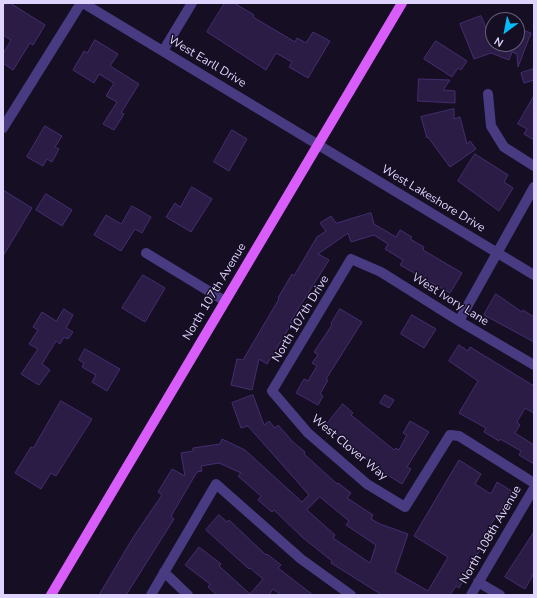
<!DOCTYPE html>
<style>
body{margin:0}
#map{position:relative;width:537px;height:598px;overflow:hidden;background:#160f24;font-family:"Nunito Sans",sans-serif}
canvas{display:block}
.frame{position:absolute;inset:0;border:4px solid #dfd4fe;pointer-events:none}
.north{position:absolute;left:485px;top:12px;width:40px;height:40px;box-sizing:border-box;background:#160f24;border:1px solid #665e7b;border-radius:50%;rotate:212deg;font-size:11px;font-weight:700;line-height:16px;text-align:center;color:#dfd4fe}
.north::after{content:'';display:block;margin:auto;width:14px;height:18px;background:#06bbf7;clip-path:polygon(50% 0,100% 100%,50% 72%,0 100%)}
</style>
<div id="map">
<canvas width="537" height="598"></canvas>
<div class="frame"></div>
<div class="north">N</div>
</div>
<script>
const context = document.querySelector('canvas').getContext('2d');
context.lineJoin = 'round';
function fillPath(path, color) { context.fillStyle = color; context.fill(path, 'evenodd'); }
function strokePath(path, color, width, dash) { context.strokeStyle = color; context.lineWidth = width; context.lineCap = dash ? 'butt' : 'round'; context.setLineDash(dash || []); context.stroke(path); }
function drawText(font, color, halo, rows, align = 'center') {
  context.font = font + ' "Nunito Sans",sans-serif'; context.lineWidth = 3; context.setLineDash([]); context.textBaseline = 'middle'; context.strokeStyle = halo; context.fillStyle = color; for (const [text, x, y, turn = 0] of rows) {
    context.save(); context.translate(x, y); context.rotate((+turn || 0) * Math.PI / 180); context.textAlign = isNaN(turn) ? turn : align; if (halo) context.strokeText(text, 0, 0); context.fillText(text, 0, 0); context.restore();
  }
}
const building = new Path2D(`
 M6,3H10L45,25L33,45L30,43L13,70L3,63V54L11,40L3,35V7Z
 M225,3H234L254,15L253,17L295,42L297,38L306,43L313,32L330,41L308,78L289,67L292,62L276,53L266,70L207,32Z
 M481,16L493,44H517V28L531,33L518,67L517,54L512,52L509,60L491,53L474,59L460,24Z
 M95,40L118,54L110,66L139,84L121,113L124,114L114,130L103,124L117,102L106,96L114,83L99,74L94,83L73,70L84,51L87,53Z
 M436,41L467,61L461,70L458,68L452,77L424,59Z
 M534,69V80L524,83L521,73Z
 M419,79L450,80L443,90L455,91V103L418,101Z
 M534,96V140L524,134L527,129L518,124Z
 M454,109V119L460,117L467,144L470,141L476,149L450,167L428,137L427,138L421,117Z
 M45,126L62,136L55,147L59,149L52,162L47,159L43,166L27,157Z
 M232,130L247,139L229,171L214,162Z
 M475,154L508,175L504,182L513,188L499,211L458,181Z
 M192,187L212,199L191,232L166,217L175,203L180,207Z
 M3,190L32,208L3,256Z
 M46,194L72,210L62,226L36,210Z
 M132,206L151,217L142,233L135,229L121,251L94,235L106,215L121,224Z
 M371,213L374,224L396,237L400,230L412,237L410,239L424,247L423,250L462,273L450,293L400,265L403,260L385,249L388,244L374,235L351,242L348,233L318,254L329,260L290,322L292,323L267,364L259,359L252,390L231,385L237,359L243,360L279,299L278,298L292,274L294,276L317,237L326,231L320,223L331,216L336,223Z
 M143,275L165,288L145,322L122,308Z
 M496,294L522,312L523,310L534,317V342L484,315Z
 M64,309L73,315L66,328L73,332L68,339L64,337L60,344L56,341L42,364L50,370L39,385L21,374L38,349L29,344L38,330L33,327L42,312L56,321Z
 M340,309L362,322L326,379L328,380L320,394L323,396L318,405L296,393L304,379L308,381L317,366L312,363L318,355L314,352L332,325L331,324Z
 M412,315L436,329L424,348L401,334Z
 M459,345L468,351L470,347L534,386V413L525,408L517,422L520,425L515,433L534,445V464L519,455L521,451L500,439L499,441L484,432L486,428L459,413L478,381L449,361Z
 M85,349L120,369L107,391L92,382L96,375L82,367L84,363L79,360Z
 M253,395L264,425L269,421L275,428L278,425L293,442L305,452L304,454L337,484L338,483L351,493L347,498L373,515L371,519L380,524L408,534L395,572L428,591L448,557L414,536L459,460L481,474L475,484L491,494L497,482L515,493L507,507L503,505L490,526L494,529L466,572L468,573L459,588L456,586L450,595H382L331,563L332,561L302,537L274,510L272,512L258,500L261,496L238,476L241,473L219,463L201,466L202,471L197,472L171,516L174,519L126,595H99L134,536L162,495L158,492L172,469L185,476L181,453L193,451V448L220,444L222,439L245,450L302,502L309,495L248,426L241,428L232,403ZM320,497L349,521L346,525L376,545L370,563L333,538L335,535L307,510Z
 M385,395L394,400L389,408L380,403Z
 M61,401L92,419L56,476L51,473L41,489L15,473L31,447L33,448Z
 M343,404L353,413L351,415L394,450L396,448L399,450L407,435L403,433L410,421L429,432L407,467L411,469L402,484L378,469L326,425Z
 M219,515L227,522L229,520L266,555L267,554L281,565L278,568L313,595H281L273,589L269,595H217L208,587L210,584L185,565L199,547L221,564L219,566L250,594L263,579L250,568L249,569L206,530Z
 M534,532V573L525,589L505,577Z`);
fillPath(building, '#2a1c45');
strokePath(building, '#452e70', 1);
strokePath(new Path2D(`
 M83,3L534,275
 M163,51L192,3
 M488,94L491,126L504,147L534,166
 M3,128L81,3
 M146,253L225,301
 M459,321L534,187
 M534,365L459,321L381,272L351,259L272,391L308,433L367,484L405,507L450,435L459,436L534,483
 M164,572L188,595
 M478,582L500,595
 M151,595L216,484L301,559L351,595
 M471,595L534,488`), '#493b82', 10);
strokePath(new Path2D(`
 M51,595L402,3`), '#d85dfb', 10);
drawText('12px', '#dfd4fe', '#160f24', [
 ["West Earll Drive",207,62,31],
 ["West Lakeshore Drive",433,199,31],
 ["North 107th Avenue",215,292,-59],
 ["West Ivory Lane",450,300,32],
 ["North 107th Drive",301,319,-59],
 ["West Clover Way",349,448,40],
 ["North 108th Avenue",491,535,-60]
]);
</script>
